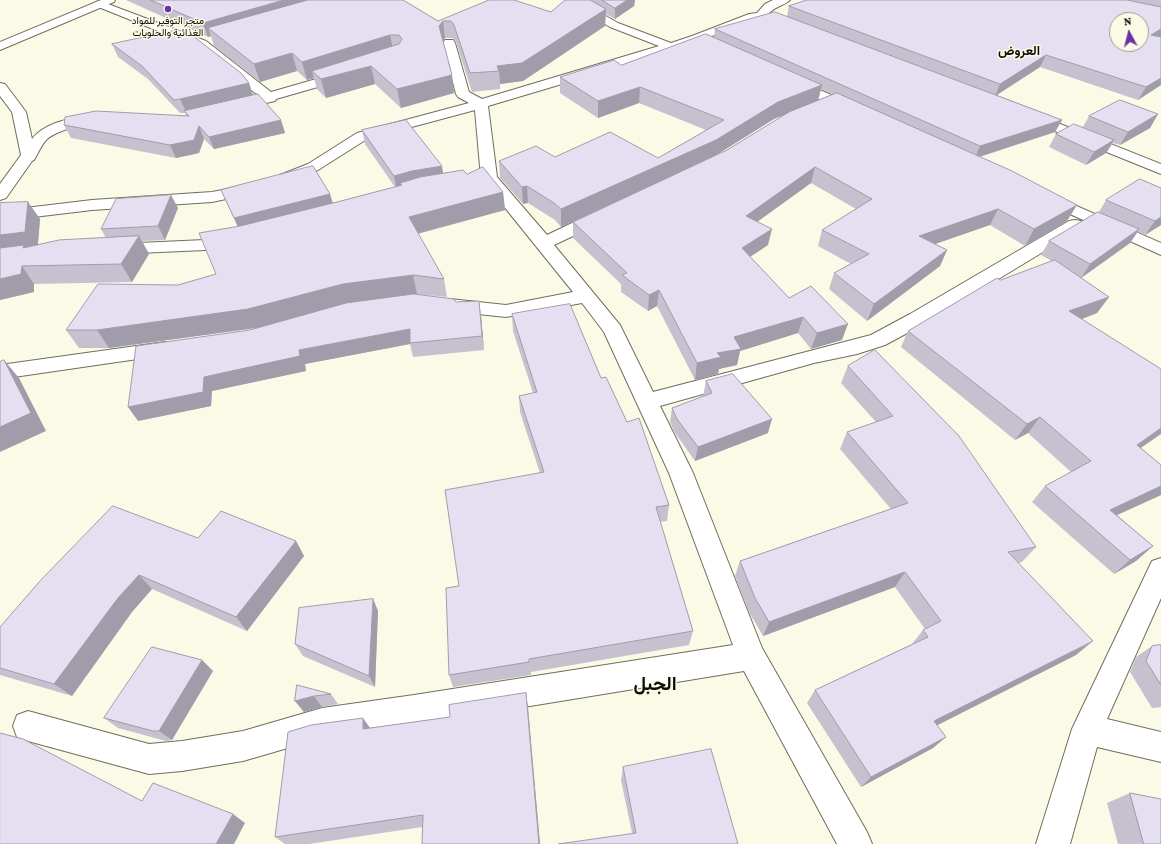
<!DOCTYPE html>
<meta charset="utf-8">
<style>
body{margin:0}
#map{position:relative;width:1161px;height:844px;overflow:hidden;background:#fbfae7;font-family:"Crimson Pro",serif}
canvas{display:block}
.north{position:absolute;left:1109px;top:12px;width:40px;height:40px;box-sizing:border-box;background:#fbfae7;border:1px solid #9c9c8e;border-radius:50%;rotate:353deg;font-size:11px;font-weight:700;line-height:16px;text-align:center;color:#0e0e08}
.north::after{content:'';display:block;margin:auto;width:14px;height:18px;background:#6d30a6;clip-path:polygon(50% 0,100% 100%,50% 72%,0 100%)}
</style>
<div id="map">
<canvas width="1161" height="844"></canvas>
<div class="north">N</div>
</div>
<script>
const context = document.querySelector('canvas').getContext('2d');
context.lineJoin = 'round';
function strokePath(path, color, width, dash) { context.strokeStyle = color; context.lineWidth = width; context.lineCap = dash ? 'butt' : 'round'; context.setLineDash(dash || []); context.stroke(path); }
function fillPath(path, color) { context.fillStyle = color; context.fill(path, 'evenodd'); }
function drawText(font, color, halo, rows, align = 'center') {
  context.font = font + ' "Crimson Pro",Vazirmatn,serif'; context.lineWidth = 3; context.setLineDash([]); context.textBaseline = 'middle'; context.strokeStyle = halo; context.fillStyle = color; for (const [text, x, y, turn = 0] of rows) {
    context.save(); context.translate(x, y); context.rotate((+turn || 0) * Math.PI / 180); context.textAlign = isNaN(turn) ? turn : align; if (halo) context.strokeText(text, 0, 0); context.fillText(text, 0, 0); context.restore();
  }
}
const minor = new Path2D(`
 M565,0H578L618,23L671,43L692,36L749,14L757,13L765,4L773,0H790C785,5 776,6 769,13L796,23L798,25L796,27L792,28L767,19H755L676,50L488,106L497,177L547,235L593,213L599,212L605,213L607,217L605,221L554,245L620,325L653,392L871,335L910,314L1069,221L1075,220L1081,221L1083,225L1081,229L924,324L885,345L857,354L814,363L660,406L693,473L762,648L867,832L872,844H837L744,671L414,725L322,738L243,761L182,771L149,774L28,741L17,737L13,726L17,715L28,711L149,744L182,741L243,731L322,708L414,695L733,645L669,473L604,332L582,303L506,317L450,311L443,309L441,305L443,301L450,299L506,305L573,292L481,178L475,110L367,139L318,170L286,183L280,181L278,178L280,175L308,164L357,133L469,103L458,97L456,94L443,43L445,40H453L455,43L469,92L482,99L659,46L610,27Z
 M100,1L206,41L271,92L344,71L349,72L350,75L349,78L276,99L275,101L235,110L230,109L228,106L230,103L259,96L198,47L96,6L94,4L96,2Z
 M792,78L857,106L859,109L857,112L852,113L847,112L787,85L785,82L787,79Z
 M0,83L5,84L26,112L32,139C45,122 73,118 92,114L97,115L99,118L97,121C83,124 58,130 47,139C41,145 38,154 34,160L32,161L6,198L0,200V184L21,155L12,112L0,96Z
 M1030,112L1161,164V174L1025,119L1023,116L1025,113Z
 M253,184L259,186L261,189L259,192L212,202L92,210L0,221V211L92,200L212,192Z
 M1047,193L1161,243V255L1041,201L1039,198L1041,195Z
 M233,235L239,236L242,240L239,244L205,250L116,254L110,253L107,249L110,245L116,244L205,240Z
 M165,342L172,344L175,349L172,354L0,379V365Z
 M1161,558V598L1107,719L1161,732V762L1097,747L1070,844H1036L1072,729L1152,561Z`);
const secondary = new Path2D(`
 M101,0H115L114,2L0,50V42Z`);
strokePath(minor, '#6f6e5e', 2);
strokePath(secondary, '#6f6e5e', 2);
fillPath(minor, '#fff');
fillPath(secondary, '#fff');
fillPath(new Path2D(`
 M126,0H403L438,21L551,12L565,0H635L634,6L615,19L606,14L605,26L523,81L500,84V89L472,92L456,42L453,38H445L443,41L454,93L401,108L375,84L326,98L317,89L314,78L307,80L297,71L260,82L214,46L211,36L208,37Z
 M807,0H1161V37H1160L1161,85L1138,100L1040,67L997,95L1062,120L1055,132L980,157L1067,221L1025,246L990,225L935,244L947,250L940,266L867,321L829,289L834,273L851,264L818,246L822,230L856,209L811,183L757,222L768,245L750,257L789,298L842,340L811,349L798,333L740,351L737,365L719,369L718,374L695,380L657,306L648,311L621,292V284L573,238V222L597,210L561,227L555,220L528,203L523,204L500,178L499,161L555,157L658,158L706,130L639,103L598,118L560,93V77L621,65L714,37L715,29L787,16L789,6ZM821,89L833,94L818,100ZM786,114L727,150L716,155L774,119Z
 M112,44L249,83L253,95L281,120L285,133L214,149L204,139L199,153L176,158L71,138L64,125L186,116L185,113H180L148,79L118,57Z
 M1158,114L1150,128L1120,145L1113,143L1106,153L1086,165L1049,147L1056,134L1083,127L1089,116Z
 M362,130L443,173L467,174L503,192L505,210L418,234L444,279L447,297L417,294L349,303L456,302L481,316L484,350L413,357L410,344L305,364L306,371L212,391L211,406L138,421L250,330L335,306L256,328L109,348H79L66,330L178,285L216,274L238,227L221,190L330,194L333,203L395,187L365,144Z
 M1161,188V225L1145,235L1138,232L1130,243L1081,278L1109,297L1097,313L1082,319L1141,448L1161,465V495L1117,515L1153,546L1136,561L1114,574L1032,502L1045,486L1071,472L1028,433L1015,440L901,347L908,331L1000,280L1052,261L1041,255L1049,241L1099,212L1106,200Z
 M28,202L40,219L38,245L106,238L101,229L178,208L165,240L142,241L149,254L132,282L34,284V292L0,300Z
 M512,314L601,378L627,422L669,505L667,521L660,522L693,631L689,645L531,672V675L453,687L449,675L459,586L540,473L520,412L519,396L533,393L513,331Z
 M848,366L1036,547L1022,562L1019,563L1076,655L937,725L946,737L933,748L861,787L807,703L815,690L912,644L923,630L925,629L895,587L763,636L749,612L735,576L740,561L891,509L840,449L847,432L876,422L841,383Z
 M706,381L768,433L695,461L675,433L670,422L672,408L703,397V396Z
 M198,538L296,541L304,556L247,631L152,589L132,612L72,696L0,675V627Z
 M373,599L378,611L375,687L303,656L295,644Z
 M1161,645V707L1152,708L1130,672L1136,657L1152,646Z
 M202,660L213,671L172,740L166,741L118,728L104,718Z
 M297,685L331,694L338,704L322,707L304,712L295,701Z
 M526,693L528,708L540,844H422V827L309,844H285L275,837L370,728L450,717Z
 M623,767L738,844L632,833L621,780Z
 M1130,793L1161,844H1118L1107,803Z`), '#c6c0cf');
fillPath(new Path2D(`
 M284,0H312L208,28L211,36L208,37L203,23Z
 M627,0H635L634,6L615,19V8Z
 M606,9L605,26L523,81L500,84L499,71L497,66Z
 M443,21L445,38L442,43L439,26Z
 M1161,29V37L1144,47L1151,35Z
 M390,35L394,53L312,71L314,78L307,80L302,62Z
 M292,53L297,71L260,82L254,64Z
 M1046,55L1040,67L995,96L1000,84Z
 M371,66L375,84L326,98L321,79Z
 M452,75L454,93L401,108L397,89Z
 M1161,78V85L1138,100L1146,87Z
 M249,83L253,96L186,112L180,99Z
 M822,85L818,101L774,119L713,157L561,227V209L778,102Z
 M640,87L639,103L598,118V101Z
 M1158,114L1150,128L1120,145L1128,132Z
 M281,120L285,133L214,149L209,137Z
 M1062,120L1055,132L975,158L980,146Z
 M199,126L204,139L199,153L176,158L170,145Z
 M1114,140L1106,153L1086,165L1094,152Z
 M442,166L444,180L402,185L400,183L402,189L397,190L394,176L412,171Z
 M815,167L811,183L743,232L746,216Z
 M527,186L528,203L523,204L522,187Z
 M503,192L505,210L412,235L409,217Z
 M330,194L334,208L240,232L234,218Z
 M171,195L178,208L165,240L158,226Z
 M28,202L40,219L36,266L25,251L0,255V235Z
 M1077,205L1067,221L1025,246L1034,229Z
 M998,209L990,225L912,252L919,236Z
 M1161,217V225L1145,235L1155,221Z
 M772,229L768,245L739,264L742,248Z
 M1139,229L1130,243L1081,278L1090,264Z
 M139,236L149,254L132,282L121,264Z
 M947,250L940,266L867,321L874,304Z
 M22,266L34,284V292L0,300V279Z
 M413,275L417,294L349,303L256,328L109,348L97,330L343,284Z
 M659,290L657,306L648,311L649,295Z
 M1109,297L1097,313L1059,328L1069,311Z
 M479,301L481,316L484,350L482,336Z
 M803,317L798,333L740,351L737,365L719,369L718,374L695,380L697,363L717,353L734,337Z
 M848,324L842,340L811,349L817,333Z
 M410,329V344L305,364L306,371L212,391L211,406L138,421L128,407L204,377L299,350Z
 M4,360L19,378L46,431L0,452V427Z
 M1040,417L1028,433L1015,440L1027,424Z
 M772,419L768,433L695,461L698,447Z
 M1161,428V434L1122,461L1137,445Z
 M1161,486V495L1095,525L1110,510Z
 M296,541L304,556L247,631L236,617Z
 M1153,546L1136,561L1114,574L1130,560Z
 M905,572L895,587L763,636L769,622Z
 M139,575L152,589L132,612L72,696L54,684L118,598Z
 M373,599L378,611L375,687L369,676Z
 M1093,641L1076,655L922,733L934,721Z
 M202,660L213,671L172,740L159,731Z
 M526,693L528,708L540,844H539Z
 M314,696L322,707L304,712L295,701Z
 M363,718L373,732L363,729Z
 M946,737L933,748L861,787L871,777Z
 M233,814L245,823L234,844H216Z`), '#a19ca9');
const building = new Path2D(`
 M151,0H284L203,23Z
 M308,0H403L438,21L489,0H514L551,12L565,0H590L606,9L522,63L497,66L499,71L470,73L454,25L451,21H443L439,26L452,75L397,89L371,66L321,79L312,71L399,44L402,39L399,35H390L302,62L292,53L254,64L208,28Z
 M602,0H627L615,8Z
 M807,0H1127L1161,7V29L1151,35L1161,37V78L1146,87L1046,55L1000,84L789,6ZM1117,20H1141V44H1117Z
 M775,12L1062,120L980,146L715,29Z
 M178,30L193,36L241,73L249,83L180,99L174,100L142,66L112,44Z
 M706,34L822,85L778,102L716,140L561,209L554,203L527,186L522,187L499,161L536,146L555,157L610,132L658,158L724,120L640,87L598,101L560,77L614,60L621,65Z
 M837,93L1012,171L1077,205L1034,229L998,209L919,236L947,250L874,304L834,273L869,254L822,230L872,199L815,167L746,216L772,229L742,248L789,298L811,286L848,324L817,333L803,317L734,337L741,349L717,353L721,357L697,363L659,290L649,295L622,275L627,273L573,222L727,150L789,112Z
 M258,94L281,120L209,137L199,126L194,140L170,145L64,125L65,117L96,111L189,116L184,111Z
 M1120,100L1158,114L1128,132L1089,116Z
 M406,120L442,166L412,171L394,176L362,130Z
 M1074,124L1114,140L1094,152L1056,134Z
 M313,166L330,194L234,218L221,190Z
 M483,167L503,192L409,217L444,279L413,275L343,284L248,309L97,330H66L98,284L178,285L216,274L199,233L240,226L337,202L402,185L400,183L420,177L463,170L467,174Z
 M1140,179L1161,188V217L1155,221L1106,200Z
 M171,195L158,226L101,229L116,199Z
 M28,202L25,232L0,235V203Z
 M1098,212L1139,229L1090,264L1049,241Z
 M139,236L121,264L22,266L21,274L0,279V248L24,245L23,248L59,240Z
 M1055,260L1109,297L1069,311L1161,369V428L1137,445L1161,465V486L1110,510L1153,546L1130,560L1045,486L1091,461L1040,417L1027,424L908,331L997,278L1000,280Z
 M414,294L454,299L456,302L479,301L482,336L410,343V329L299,350L300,356L204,377L203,392L128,407L136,346L250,330L346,303Z
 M570,304L601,378L606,377L627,422L639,418L669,505L656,507L693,631L529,659V662L449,675L446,588L459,586L445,490L544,472L519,396L537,392L512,314Z
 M875,350L959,436L1036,547L1008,552L1093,641L934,721L946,737L871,777L815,690L928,637L923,630L941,621L905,572L769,622L755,598L740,561L908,503L847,432L893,416L848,366Z
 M4,360L31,413L0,427V362Z
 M733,374L772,419L698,447L677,419L672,408L712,393L706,381Z
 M113,506L198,538L221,511L296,541L236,617L139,575L118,598L54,684L0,668V627L40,581Z
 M373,599L369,676L295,644L299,608Z
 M1161,645V685L1146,661L1152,646Z
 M152,647L202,660L159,731H153L104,718Z
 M297,685L331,694L314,696L295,701Z
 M526,693L539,844H422L423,815L275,837L288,732L311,725L363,718V729L450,717L449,705Z
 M0,733L23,739L142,801L153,783L233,814L216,844H0Z
 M711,749L738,844H558L636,833L623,767Z
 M1130,793L1161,799V844H1144Z`);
fillPath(building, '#e6dff1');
strokePath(building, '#a19ca9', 1);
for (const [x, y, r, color] of [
 [168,9,4,"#6d30a6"]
]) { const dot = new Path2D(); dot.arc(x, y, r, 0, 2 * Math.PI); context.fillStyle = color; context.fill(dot); strokePath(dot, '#fbfae7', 1.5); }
drawText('10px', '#0e0e08', '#fbfae7', [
 ["متجر التوفير للمواد",168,21],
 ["الغذائية والحلويات",168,33]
]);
drawText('bold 13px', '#0e0e08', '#fbfae7', [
 ["العروض",1019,51]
]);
drawText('bold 19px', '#0e0e08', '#fbfae7', [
 ["الجبل",655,684]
]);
</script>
